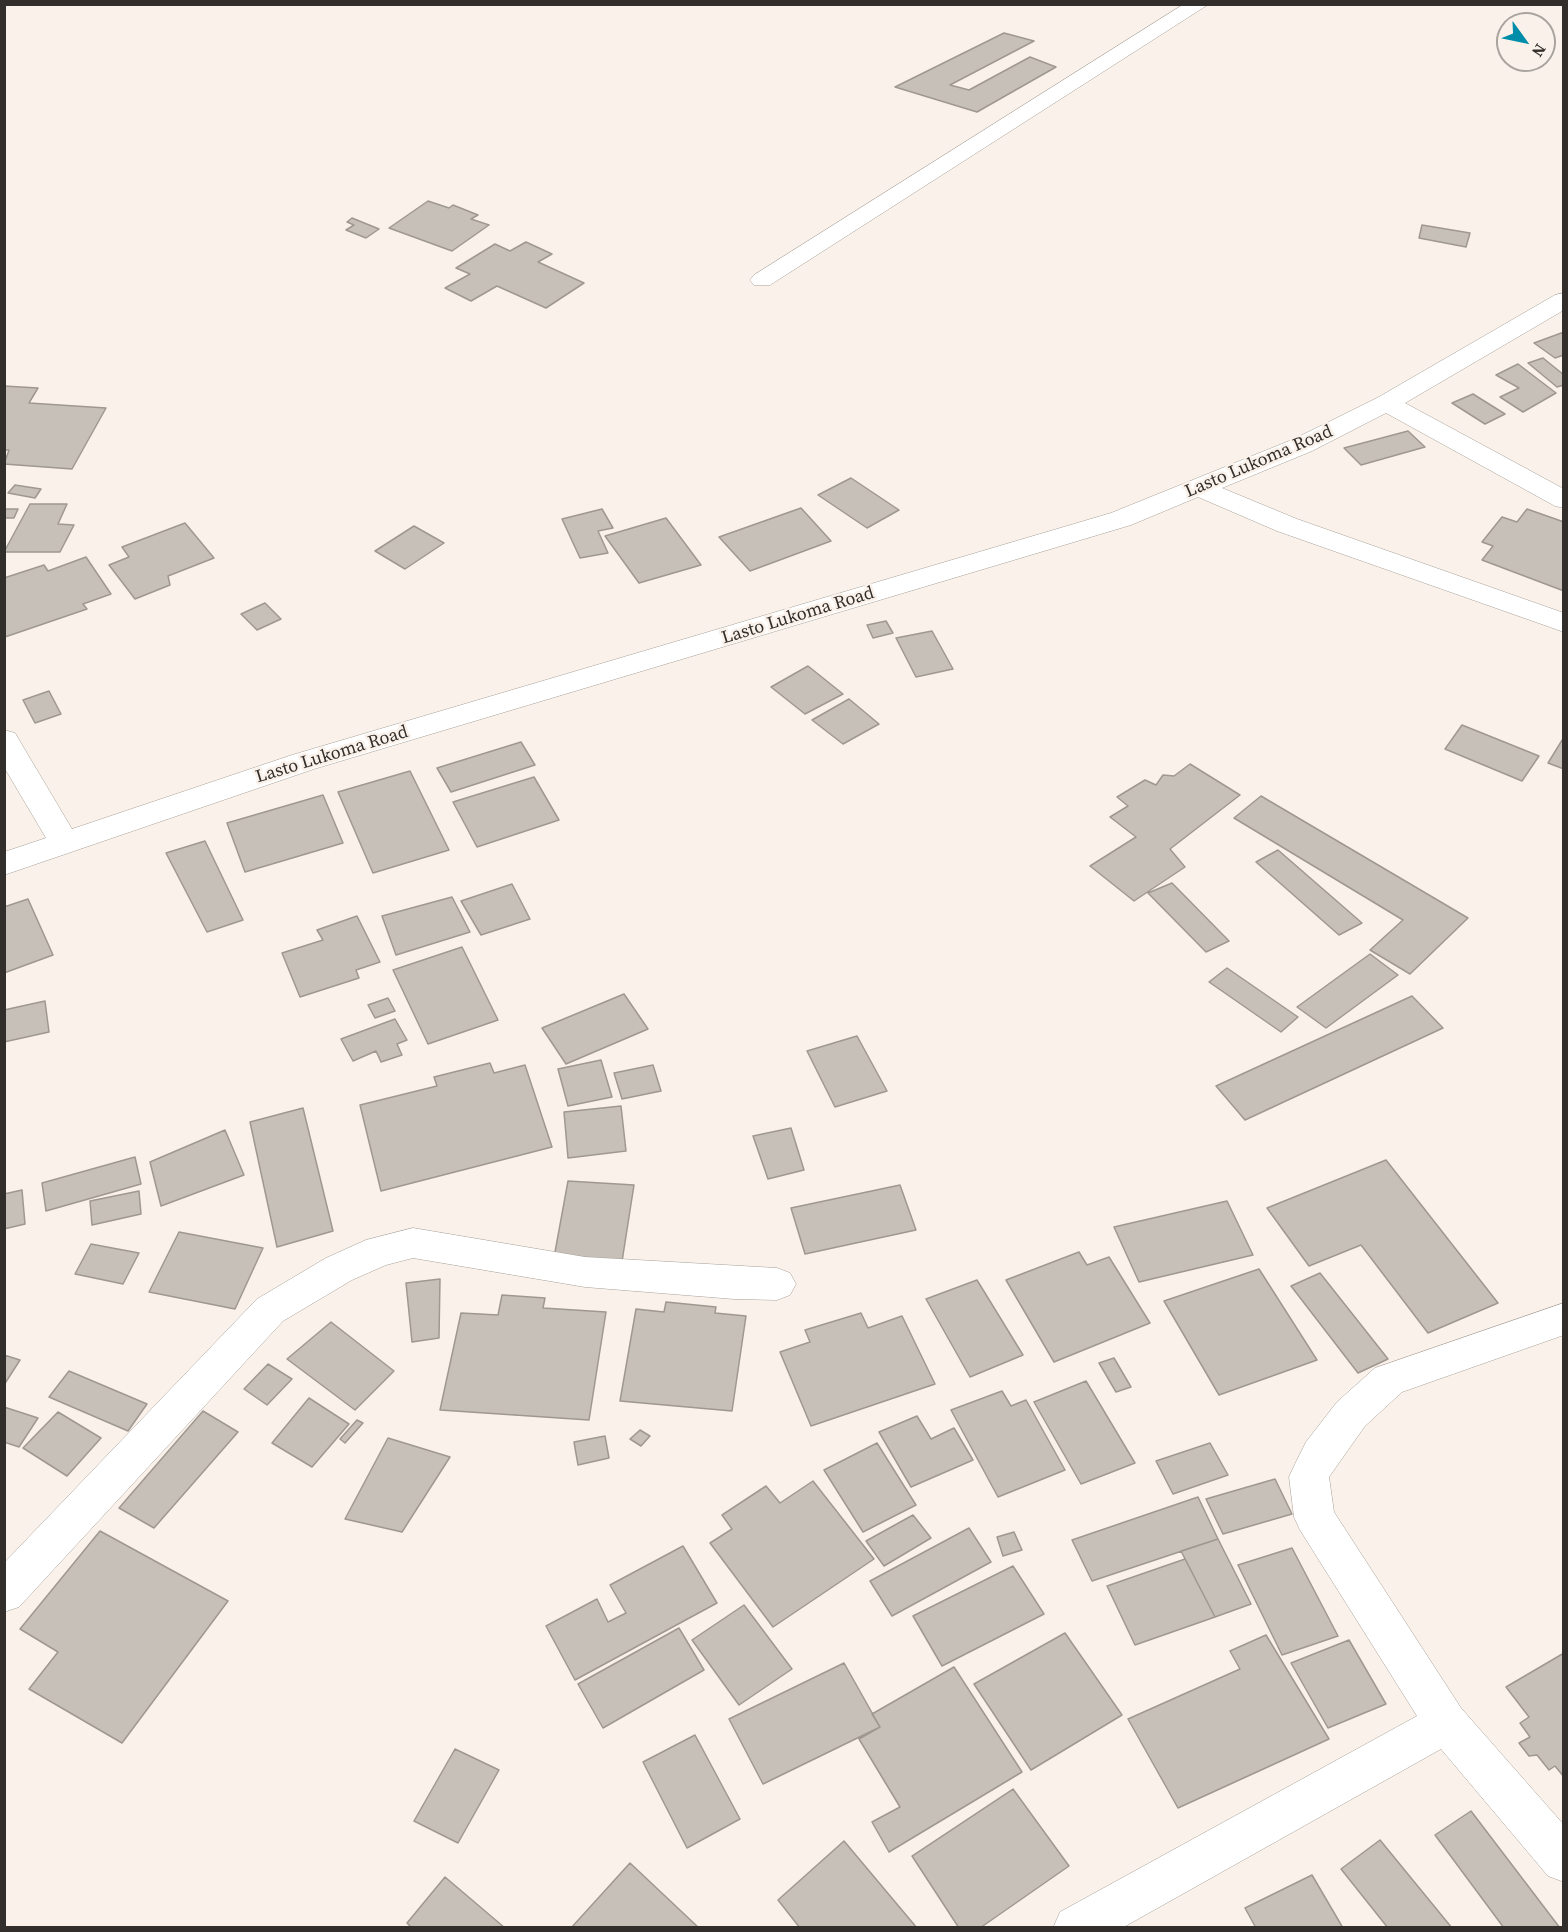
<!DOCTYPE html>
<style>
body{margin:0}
#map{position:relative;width:1568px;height:1932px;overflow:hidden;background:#faf2ea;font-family:"Source Serif 4",serif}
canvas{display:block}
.frame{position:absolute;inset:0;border:6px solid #312e2b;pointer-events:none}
.north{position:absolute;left:1496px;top:12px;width:60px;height:60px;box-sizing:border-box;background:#faf2ea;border:2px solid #aaa49e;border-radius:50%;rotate:123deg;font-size:16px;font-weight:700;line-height:24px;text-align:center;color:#312e2b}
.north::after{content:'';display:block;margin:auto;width:21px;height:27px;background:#008daa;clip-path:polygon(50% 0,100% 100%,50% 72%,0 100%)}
</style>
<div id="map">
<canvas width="1568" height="1932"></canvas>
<div class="frame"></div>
<div class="north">N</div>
</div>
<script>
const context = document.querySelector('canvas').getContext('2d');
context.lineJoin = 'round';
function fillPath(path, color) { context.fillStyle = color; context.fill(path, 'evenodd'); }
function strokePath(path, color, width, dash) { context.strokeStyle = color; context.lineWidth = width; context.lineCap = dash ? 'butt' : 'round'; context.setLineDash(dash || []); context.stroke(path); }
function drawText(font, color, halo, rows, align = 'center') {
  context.font = font + ' "Source Serif 4",serif'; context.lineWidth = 5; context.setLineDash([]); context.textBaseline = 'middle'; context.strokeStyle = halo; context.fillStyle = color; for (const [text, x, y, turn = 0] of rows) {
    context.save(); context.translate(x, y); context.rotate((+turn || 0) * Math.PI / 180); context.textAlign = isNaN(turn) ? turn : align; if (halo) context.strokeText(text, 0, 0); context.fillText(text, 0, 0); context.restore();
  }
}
const building = new Path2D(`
 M1004,33L1034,41L950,85L969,90L1030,57L1056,67L977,112L895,87Z
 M428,201L449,208L453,205L478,215L471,219L489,225L452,251L389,228Z
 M352,218L379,229L366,238L346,230L354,225L347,222Z
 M1422,225L1470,233L1466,247L1419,238Z
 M526,242L552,254L538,262L584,283L546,308L497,286L471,301L445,288L470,274L456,268L495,244L510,251Z
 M1564,332V355L1555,358L1534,343Z
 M1543,358L1564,375V385L1557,387L1528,363Z
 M1518,364L1556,393L1523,412L1500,397L1519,388L1496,375Z
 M4,386L38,388L29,403L106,408L72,469L4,464L9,450H4Z
 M1473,394L1505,414L1485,424L1452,403Z
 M1408,431L1425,447L1361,465L1344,448Z
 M851,478L899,510L867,528L818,495Z
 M15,485L41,489L35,498L8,493Z
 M30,504H67L58,524L74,525L60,552H4Z
 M801,508L831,541L750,571L719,537Z
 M4,509H18L14,518H4Z
 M602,509L613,528L598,531L608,553L580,558L562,519Z
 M1527,509L1564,522V591L1482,560L1493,546L1482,542L1502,517L1517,522Z
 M666,518L701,565L639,583L605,536Z
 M185,523L214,558L168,576L170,585L135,599L109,565L129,557L122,547Z
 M414,526L444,543L405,569L375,551Z
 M86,557L111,594L83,604L87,609L5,637L4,578L44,565L48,571Z
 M265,603L281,619L257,630L241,614Z
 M886,621L893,633L873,638L867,625Z
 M932,631L953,669L916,677L896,638Z
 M808,666L843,694L805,714L771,687Z
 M49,691L61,714L35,723L23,700Z
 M849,699L879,724L843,744L812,720Z
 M1462,725L1539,756L1522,781L1445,749Z
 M1564,737V769L1548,763Z
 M521,742L535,765L451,792L437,768Z
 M1190,764L1240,795L1170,849L1185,867L1134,901L1090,866L1136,837L1110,817L1128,806L1117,797L1145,780L1156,785L1163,775L1174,776Z
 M410,771L449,850L373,873L338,792Z
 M534,777L559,820L477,847L453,802Z
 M323,795L343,843L245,872L227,823Z
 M1261,796L1468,918L1410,974L1370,950L1403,920L1234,818Z
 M205,841L243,920L207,932L166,853Z
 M1278,850L1362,923L1339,935L1256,862Z
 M1172,883L1229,941L1206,952L1148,893Z
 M512,884L530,919L481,935L461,901Z
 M452,897L470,932L396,955L382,916Z
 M28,899L53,955L4,973V907Z
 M357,916L380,962L356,970L359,978L300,997L282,953L323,940L317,930Z
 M462,947L498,1020L428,1044L393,970Z
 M1370,954L1398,975L1326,1028L1297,1007Z
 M1227,968L1298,1017L1281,1032L1209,982Z
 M624,994L648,1029L566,1064L542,1028Z
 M1412,996L1443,1028L1245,1120L1216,1086Z
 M388,998L395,1011L375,1018L368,1005Z
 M45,1001L49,1032L4,1042V1010Z
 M395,1019L407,1040L397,1044L402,1055L381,1062L376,1051L353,1061L341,1039Z
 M857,1036L887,1091L835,1107L807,1051Z
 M601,1060L612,1097L568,1106L558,1069Z
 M490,1063L494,1073L525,1065L552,1147L381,1191L360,1105L437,1086L434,1077Z
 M653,1065L661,1091L622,1099L614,1073Z
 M621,1106L626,1151L568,1158L564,1112Z
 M303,1108L333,1231L277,1247L250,1122Z
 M791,1128L804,1170L768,1179L753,1136Z
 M225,1130L244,1175L161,1206L150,1162Z
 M135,1157L141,1184L46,1211L42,1183Z
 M1386,1160L1498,1303L1428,1333L1361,1245L1309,1266L1267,1208Z
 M568,1181L634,1185L621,1268L553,1263Z
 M900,1185L916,1230L805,1254L791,1208Z
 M22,1190L25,1224L4,1229V1194Z
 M139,1191L141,1214L92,1225L90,1201Z
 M1227,1201L1253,1255L1139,1282L1114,1227Z
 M179,1232L263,1248L235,1309L149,1292Z
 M91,1244L139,1253L123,1284L75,1274Z
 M1079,1252L1087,1265L1109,1257L1150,1323L1054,1362L1006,1280Z
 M1259,1269L1317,1360L1219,1395L1164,1301Z
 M1320,1273L1388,1359L1358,1373L1291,1286Z
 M440,1279L439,1338L412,1342L406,1283Z
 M977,1280L1023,1355L970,1377L926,1299Z
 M502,1295L545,1298L543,1308L606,1312L589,1420L440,1410L461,1313L498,1315Z
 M666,1302L716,1307L715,1313L746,1316L732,1411L620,1401L636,1309L664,1312Z
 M861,1313L868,1328L902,1316L935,1384L811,1426L780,1352L810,1342L805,1330Z
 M331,1322L394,1371L355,1410L287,1359Z
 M4,1355L20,1360L4,1385Z
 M1114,1358L1131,1387L1116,1392L1099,1363Z
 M268,1364L292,1379L267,1405L244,1389Z
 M69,1371L147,1404L128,1431L49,1397Z
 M1086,1381L1135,1463L1081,1484L1034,1402Z
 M1002,1391L1011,1406L1026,1400L1065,1470L998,1497L951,1410Z
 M309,1398L349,1424L312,1467L272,1443Z
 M4,1407L38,1418L19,1447L4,1442Z
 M203,1411L238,1432L154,1528L119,1508Z
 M58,1412L101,1438L67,1476L23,1448Z
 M917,1416L931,1439L954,1428L973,1460L911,1487L879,1432Z
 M357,1420L363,1423L345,1443L340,1439Z
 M640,1430L650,1436L641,1446L630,1439Z
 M605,1436L609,1458L578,1465L574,1442Z
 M388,1438L450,1457L402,1532L345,1519Z
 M877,1443L916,1505L863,1532L824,1470Z
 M1210,1443L1228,1475L1173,1494L1156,1461Z
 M1275,1479L1292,1514L1223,1534L1206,1499Z
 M813,1481L874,1559L773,1627L710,1543L732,1529L722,1515L766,1486L780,1503Z
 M1198,1497L1218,1539L1092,1581L1072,1540Z
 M913,1515L931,1538L884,1566L866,1541Z
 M969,1528L991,1562L892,1616L870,1581Z
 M100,1531L228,1601L122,1743L29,1689L58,1652L20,1629Z
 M1014,1532L1022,1550L1003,1556L997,1537Z
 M1218,1539L1251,1604L1215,1617L1181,1551Z
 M683,1546L717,1603L575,1680L546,1626L597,1599L608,1622L626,1613L610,1585Z
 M1292,1548L1338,1636L1282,1655L1238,1565Z
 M1185,1559L1215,1617L1135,1645L1107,1586Z
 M1013,1566L1044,1614L942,1666L913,1616Z
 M744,1605L792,1669L739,1705L692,1640Z
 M679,1628L704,1670L603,1728L578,1684Z
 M1065,1633L1122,1715L1031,1770L974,1684Z
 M1266,1635L1329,1739L1178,1808L1128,1719L1240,1669L1230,1651Z
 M1349,1640L1386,1704L1328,1728L1291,1663Z
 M1564,1653V1777L1555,1766L1549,1770L1537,1755L1529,1756L1519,1743L1530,1737L1520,1723L1529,1717L1506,1687Z
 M844,1663L880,1727L763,1784L729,1719Z
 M954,1667L1022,1772L889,1852L872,1822L900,1807L859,1739L880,1727L872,1714Z
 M695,1735L740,1819L687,1848L643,1762Z
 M455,1749L499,1770L458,1843L414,1821Z
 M1013,1789L1069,1866L980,1928H959L912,1856Z
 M1471,1811L1560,1928H1504L1435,1835Z
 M1380,1840L1452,1928H1388L1341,1869Z
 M844,1841L917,1928H800L778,1900Z
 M630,1863L699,1928H571Z
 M1312,1875L1343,1928H1256L1245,1908Z
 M445,1877L505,1928H412L407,1923Z`);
fillPath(building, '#c7c0b8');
strokePath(building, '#9f9890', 1.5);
const minor = new Path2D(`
 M1184,4H1209L770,285H754L750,280L754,275Z
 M1564,293V310L1405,403L1564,489V508L1555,506L1386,413L1312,451L1222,488L1297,519L1564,613V632L1277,531L1198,497L1131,525L314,769L4,875V852L46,838L4,767V730L15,733L72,829L292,755L1111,513L1294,439L1377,398L1555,295Z
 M413,1228L585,1257L777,1268L790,1273L796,1284L790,1295L777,1300L734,1299L585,1287L413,1258L386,1265L352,1280L283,1321L19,1607L4,1612V1563L257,1299L326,1258L366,1240Z
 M1564,1303V1335L1402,1392L1365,1426L1329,1477L1334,1512L1461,1708L1564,1825V1882L1548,1876L1441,1749L1122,1928H1053L1060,1912L1417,1716L1300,1530L1294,1517L1289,1477L1295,1464L1306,1442L1337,1402L1375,1368Z`);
strokePath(minor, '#a7a099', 1);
fillPath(minor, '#fff');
drawText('18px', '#312e2b', '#faf2ea', [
 ["Lasto Lukoma Road",1259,462,-23],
 ["Lasto Lukoma Road",798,616,-17],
 ["Lasto Lukoma Road",332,755,-17]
]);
</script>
